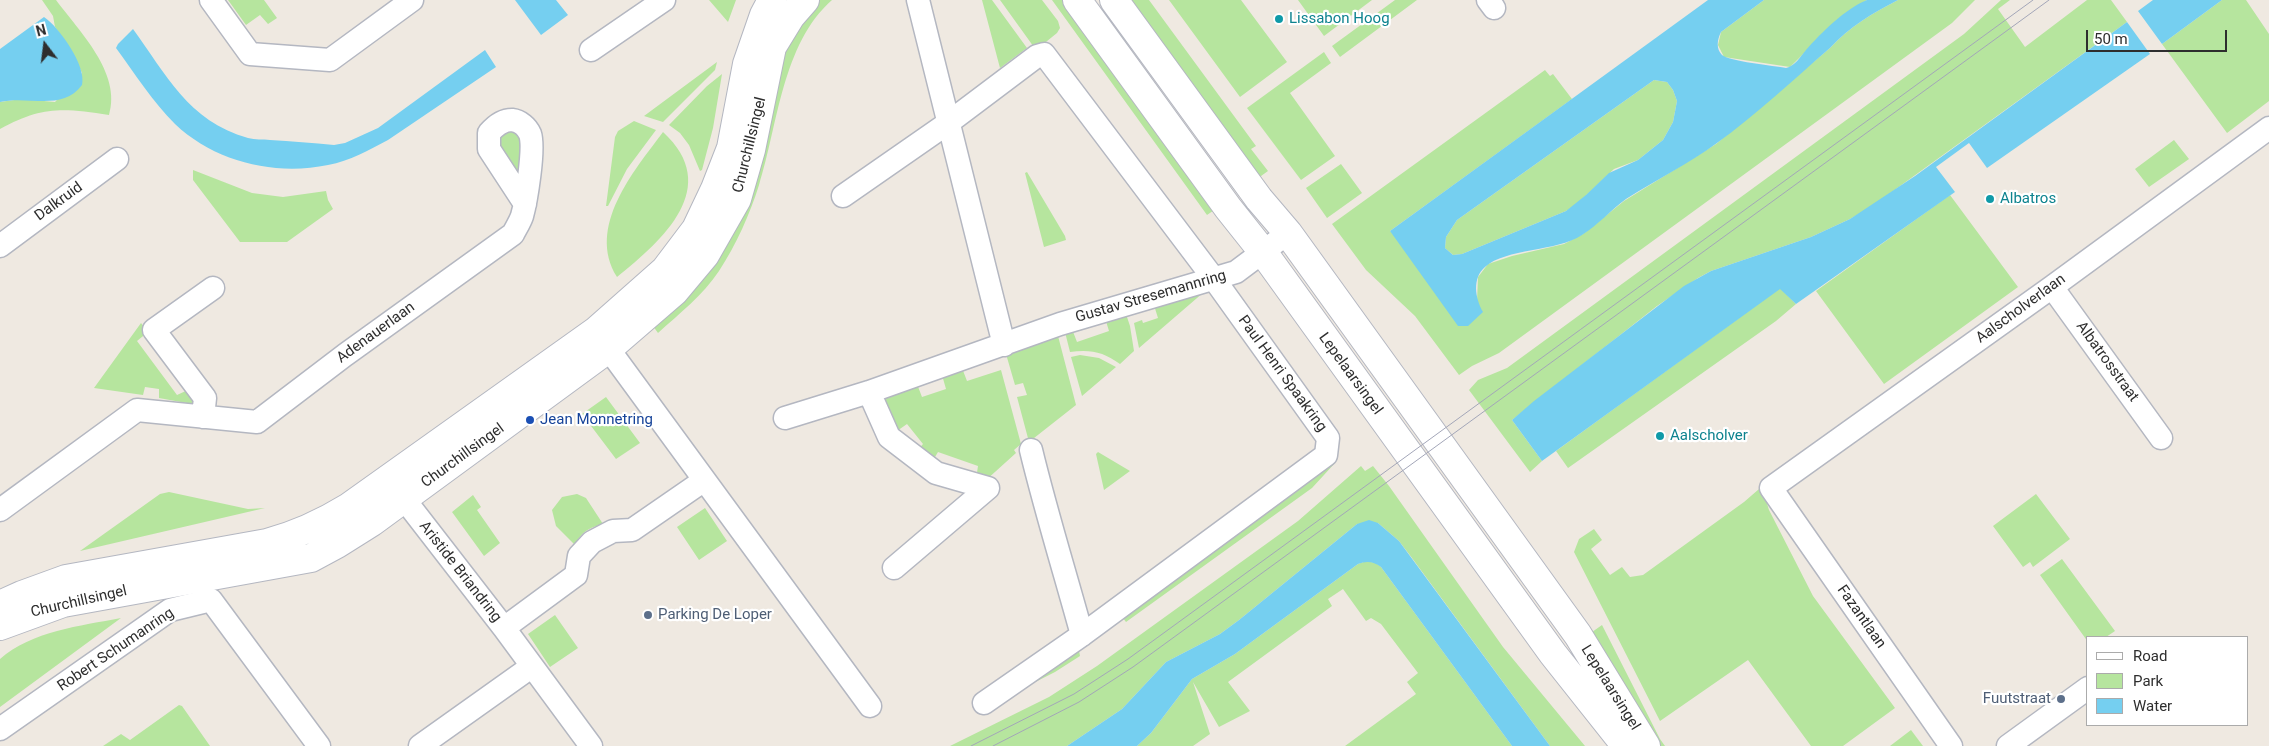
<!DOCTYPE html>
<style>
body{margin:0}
#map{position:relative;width:2269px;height:746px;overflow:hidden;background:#efe9e1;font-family:Roboto,sans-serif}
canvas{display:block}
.legend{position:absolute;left:2086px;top:636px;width:162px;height:90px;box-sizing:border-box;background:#fff;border:1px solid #ababab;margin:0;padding:6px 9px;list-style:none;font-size:15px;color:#2e2e2e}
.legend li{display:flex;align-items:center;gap:10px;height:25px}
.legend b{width:25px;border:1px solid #ababab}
.north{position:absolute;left:20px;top:20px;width:50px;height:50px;-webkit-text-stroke:4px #fff;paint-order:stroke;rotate:345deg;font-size:14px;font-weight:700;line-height:20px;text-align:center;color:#2e2e2e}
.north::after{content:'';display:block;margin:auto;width:18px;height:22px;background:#2e2e2e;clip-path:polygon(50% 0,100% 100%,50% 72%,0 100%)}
.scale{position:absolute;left:2086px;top:30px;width:141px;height:22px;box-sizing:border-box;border:2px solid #2e2e2e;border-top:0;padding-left:6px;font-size:15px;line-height:18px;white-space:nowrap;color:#2e2e2e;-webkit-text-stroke:4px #fff;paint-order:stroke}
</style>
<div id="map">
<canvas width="2269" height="746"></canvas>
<ul class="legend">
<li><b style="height:6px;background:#fff"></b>Road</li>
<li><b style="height:14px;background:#b6e59e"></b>Park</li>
<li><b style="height:14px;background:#75cff0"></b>Water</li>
</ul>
<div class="north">N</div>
<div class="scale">50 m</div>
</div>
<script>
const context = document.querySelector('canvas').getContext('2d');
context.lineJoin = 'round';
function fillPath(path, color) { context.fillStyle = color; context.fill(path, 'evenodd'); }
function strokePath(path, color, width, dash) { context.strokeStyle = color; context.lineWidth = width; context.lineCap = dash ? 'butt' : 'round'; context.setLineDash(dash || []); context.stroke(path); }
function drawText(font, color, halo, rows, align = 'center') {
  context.font = font + ' Roboto,sans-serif'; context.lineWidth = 4.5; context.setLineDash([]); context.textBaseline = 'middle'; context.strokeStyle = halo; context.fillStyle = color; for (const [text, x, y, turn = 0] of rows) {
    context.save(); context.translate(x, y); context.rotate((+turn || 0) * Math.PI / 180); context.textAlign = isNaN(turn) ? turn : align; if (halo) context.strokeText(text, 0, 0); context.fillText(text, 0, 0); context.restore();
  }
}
fillPath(new Path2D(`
 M42,0H56C79,31 122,73 109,115C63,108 42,106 0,129V102L21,99L55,102L82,73L72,52L55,27L53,16Z
 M228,0H264L277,18L268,24L260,15L246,25Z
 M709,0H736L728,22Z
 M809,0H832C782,44 778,125 759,185C750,214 736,245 719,271C703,295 679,314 658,333L650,322L770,83Z
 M982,0H992L1027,48L1000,68Z
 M1000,0H1042L1058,21L1060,28L1057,33L1036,50Z
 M1052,0H1069L1220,206L1207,215Z
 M1122,0H1149L1256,146L1251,149L1268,171L1254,181Z
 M1169,0H1241L1287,62L1240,97Z
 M1298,0H1372L1324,36Z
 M1395,0H1417L1340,57L1332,46Z
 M1764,0H1867L1840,18L1790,67L1724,57L1718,45L1721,32Z
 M1898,0H1975L1952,23L1499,353L1472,366L1459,375L1415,316L1366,270L1332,224L1545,70L1550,76L1553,74L1572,99L1390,231L1477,301L1478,277L1488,264L1512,256L1564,244L1583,234L1624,201L1716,144L1830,48C1849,27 1873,13 1898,0Z
 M2001,0H2010L1998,9L2025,47L2087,0H2111L2127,22L1871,207L1850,219L1811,237L1711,271L1698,278L1657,306L1512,420L1542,461L1530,472L1469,390L1478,380L1507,368L1964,34Z
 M2222,0H2246L2269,34V101L2227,133L2162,44Z
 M1324,52L1331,63L1290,93L1335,156L1301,180L1247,108Z
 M717,62L715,70L663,122L644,116Z
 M722,74L713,128L702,170L700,171L689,145L680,133L669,125L707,86Z
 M1654,80L1667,82L1673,90L1677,101L1673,122L1663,140L1638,160L1614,169L1576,205L1566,211L1462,254L1453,255L1445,248L1446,237L1457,220Z
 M634,121L656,130L627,169L608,206H606L615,137L618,131Z
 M511,131L515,133L522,142L519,176L499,157L500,133Z
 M663,132C723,187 663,240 617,277C586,227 634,171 663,132Z
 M2174,140L2189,159L2149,187L2135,169Z
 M1341,164L1362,193L1327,218L1306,188Z
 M193,170L252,193L283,197L326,191L328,200L333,209L287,242H240L193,180Z
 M1027,172L1065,236L1066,240L1044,247L1025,173Z
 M1950,195L2018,287L1884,384L1816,291Z
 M1780,288L1796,304L1776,321L1568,468L1556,451Z
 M1204,292L1139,348L1134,323L1142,320L1143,323L1158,318L1153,302Z
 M1125,311L1130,326L1134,351L1120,364C1104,352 1090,349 1070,352L1065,332L1072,329L1077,342L1109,331L1105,318Z
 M141,323L148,332L137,341L177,395L190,389L197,405L159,398V389L145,387L143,395L94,388Z
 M1058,336L1076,405L1029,442L1017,397L1027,395L1023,383L1015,385L1006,354Z
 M1080,355L1099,358L1116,367L1082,396L1071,357Z
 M962,368L967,381L1001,370L1021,444L1014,450L1016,453L985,481L976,479L978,466L938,452L932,462L915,453L923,444L907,424L897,431L881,398L917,384L922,397L946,389L942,375Z
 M606,397L640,443L616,459L582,414Z
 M1098,452L1130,471L1104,490L1096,454Z
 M1331,459L1335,463L1312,488L1126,622L1120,614Z
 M1361,466L1365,471L1373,466L1389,486L1503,647L1585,746H1550L1412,558L1399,541L1378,523L1357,524L1239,620L1220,634L1166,662L1122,709L1067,746H950L1049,697L1097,666L1298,521Z
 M1766,483L1765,497L1769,510L1813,596L1895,708L1843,746H1811L1748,660L1660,721L1574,552L1579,539L1594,529L1602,540L1591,549L1610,575L1622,567L1630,577L1643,575L1744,502Z
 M169,492L248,509L265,508L80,551L160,494Z
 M577,494L586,498L603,524C589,528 582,531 575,545L556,526L552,510L562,497Z
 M2036,494L2070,539L2033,567L2030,562L2023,567L1993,526Z
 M473,495L481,507L477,510L500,543L484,556L452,512Z
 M705,508L727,541L699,560L677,527Z
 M2062,559L2115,631L2106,637H2088V642L2040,575Z
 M1366,561L1376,563L1381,567L1512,746H1345L1416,694L1407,682L1418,673L1381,624L1371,618L1366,621L1343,589L1328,599L1332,606L1228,682L1250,711L1219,727L1193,682L1210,734L1193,746H1137L1151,733L1192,679L1235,654L1358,564Z
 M555,615L578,648L550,667L528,634Z
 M121,618L0,707V659C32,631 80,626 121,618Z
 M1602,625L1660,739L1665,746H1651L1585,637Z
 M1078,645L1080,656L1055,672L988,706Z
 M179,705L182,706L210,746H103L121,734L130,740Z
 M1911,730L1923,746H1890Z`), '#b6e59e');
fillPath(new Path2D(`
 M515,0H556L568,15L541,35Z
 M1708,0H1764L1721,32C1717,40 1716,49 1722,55C1728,61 1775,66 1786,68C1795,66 1800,57 1806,50C1820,34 1846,8 1867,0C1875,0 1889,0 1898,0C1873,13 1849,27 1830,48C1793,80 1756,115 1717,143C1688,164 1656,180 1626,199C1611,210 1598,225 1582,235C1556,252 1506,248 1485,267C1472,278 1475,298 1483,312L1468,326H1458L1390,231ZM1654,80L1667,82L1673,90L1677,101L1673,122L1663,140L1638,160L1609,173L1586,195L1566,211L1462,254L1453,255L1445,248L1446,237L1457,220Z
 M2153,0H2222L2162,44L2138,11Z
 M44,17C59,27 87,66 82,85C62,112 28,95 0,102V49Z
 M2127,22L2150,54L1987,168L1969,143L1936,167L1955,192L1796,304L1780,289L1542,461L1512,420L1534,401L1684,286L1711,271L1811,237L1850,219L1915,176Z
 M133,29C166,74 188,121 248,138C255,140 263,139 270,140C291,141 313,143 334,145L345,143L378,128L485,50L496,67L388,140C369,150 350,161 328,165C275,176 215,162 175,124C153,102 135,74 116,48L118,44Z
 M1369,520L1378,523L1399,541L1550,746H1512L1381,567C1373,561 1366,561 1358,564L1235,654L1192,679L1151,733L1137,746H1067L1122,709L1166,662L1220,634L1239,620L1357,524Z`), '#75cff0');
const street = new Path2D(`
 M211,0L250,54L330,60L412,0
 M918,0L1004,345
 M1488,0L1494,8
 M591,50L664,0
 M843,196L948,123L1037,56L1044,54L1214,279L1328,438L1326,455L1082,635L984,703
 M0,246L117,159
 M2052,287L2161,438
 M599,336L870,706
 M869,392L889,437L936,473L988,488
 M203,417L205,398L154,330L213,288
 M785,418L869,392L1060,324L1236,272L1288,233
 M1031,450C1046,512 1065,573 1082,635
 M394,486L504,628L591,746
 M0,510L137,410L257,422L345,355L513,234C516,228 520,222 522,216C526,202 535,148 530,134C527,127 520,121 512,120C502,120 495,126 489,133V149L525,204
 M894,568L988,488
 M504,628L576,575L579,556L592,542L613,531L632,530L703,481
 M0,729L170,610L211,600L319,746
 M420,746L531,667
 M1951,746L1771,488L2052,287L2269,128
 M2008,746L2088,688`);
const secondary = new Path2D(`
 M1077,0L1228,208L1263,252L1553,654L1626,746
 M1114,0L1259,199L1288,233L1578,635L1646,746
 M0,605L22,595L66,579L267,543C297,535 323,523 349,507L596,331L665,270L696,229L715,189L731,148L747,64L764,15L772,0
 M0,626L63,603L311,558L337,544L372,522L608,349L674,292L705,255L737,199L751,150L772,47L791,16L805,0`);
strokePath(street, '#b4b7c1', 25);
strokePath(secondary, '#b4b7c1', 30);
strokePath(street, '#fff', 22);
strokePath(secondary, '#fff', 28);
strokePath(new Path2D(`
 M971,746L1074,694L1128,659L2033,0
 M993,746L1079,702L1133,667L2049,0`), '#a3a6b8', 1);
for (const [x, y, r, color] of [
 [1279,19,5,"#0f9aa8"],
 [1990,199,5,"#0f9aa8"],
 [530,420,5,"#1a4fb4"],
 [1660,436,5,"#0f9aa8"],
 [648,615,5,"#5c6f8a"],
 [2061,699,5,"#5c6f8a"]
]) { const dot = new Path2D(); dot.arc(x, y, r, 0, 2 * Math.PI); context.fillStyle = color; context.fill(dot); strokePath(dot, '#fff', 2); }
drawText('15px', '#0d838f', '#fff', [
 ["Lissabon Hoog",1289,19],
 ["Albatros",2000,199],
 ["Aalscholver",1670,436]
], 'left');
drawText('15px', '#2e2e2e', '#fff', [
 ["Churchillsingel",750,145,-76],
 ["Dalkruid",59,202,-36],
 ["Gustav Stresemannring",1151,297,-16],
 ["Aalscholverlaan",2021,309,-36],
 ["Adenauerlaan",376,333,-36],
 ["Albatrosstraat",2107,362,54],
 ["Paul Henri Spaakring",1282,374,54],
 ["Lepelaarsingel",1350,374,54],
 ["Churchillsingel",463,456,-36],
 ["Aristide Briandring",460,572,52],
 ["Churchillsingel",79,602,-13],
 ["Fazantlaan",1861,617,55],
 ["Robert Schumanring",116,650,-34],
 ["Lepelaarsingel",1610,688,58]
]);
drawText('15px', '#164399', '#fff', [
 ["Jean Monnetring",540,420]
], 'left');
drawText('15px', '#4e5e75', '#fff', [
 ["Parking De Loper",658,615],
 ["Fuutstraat",2051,699,"right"]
], 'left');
</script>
